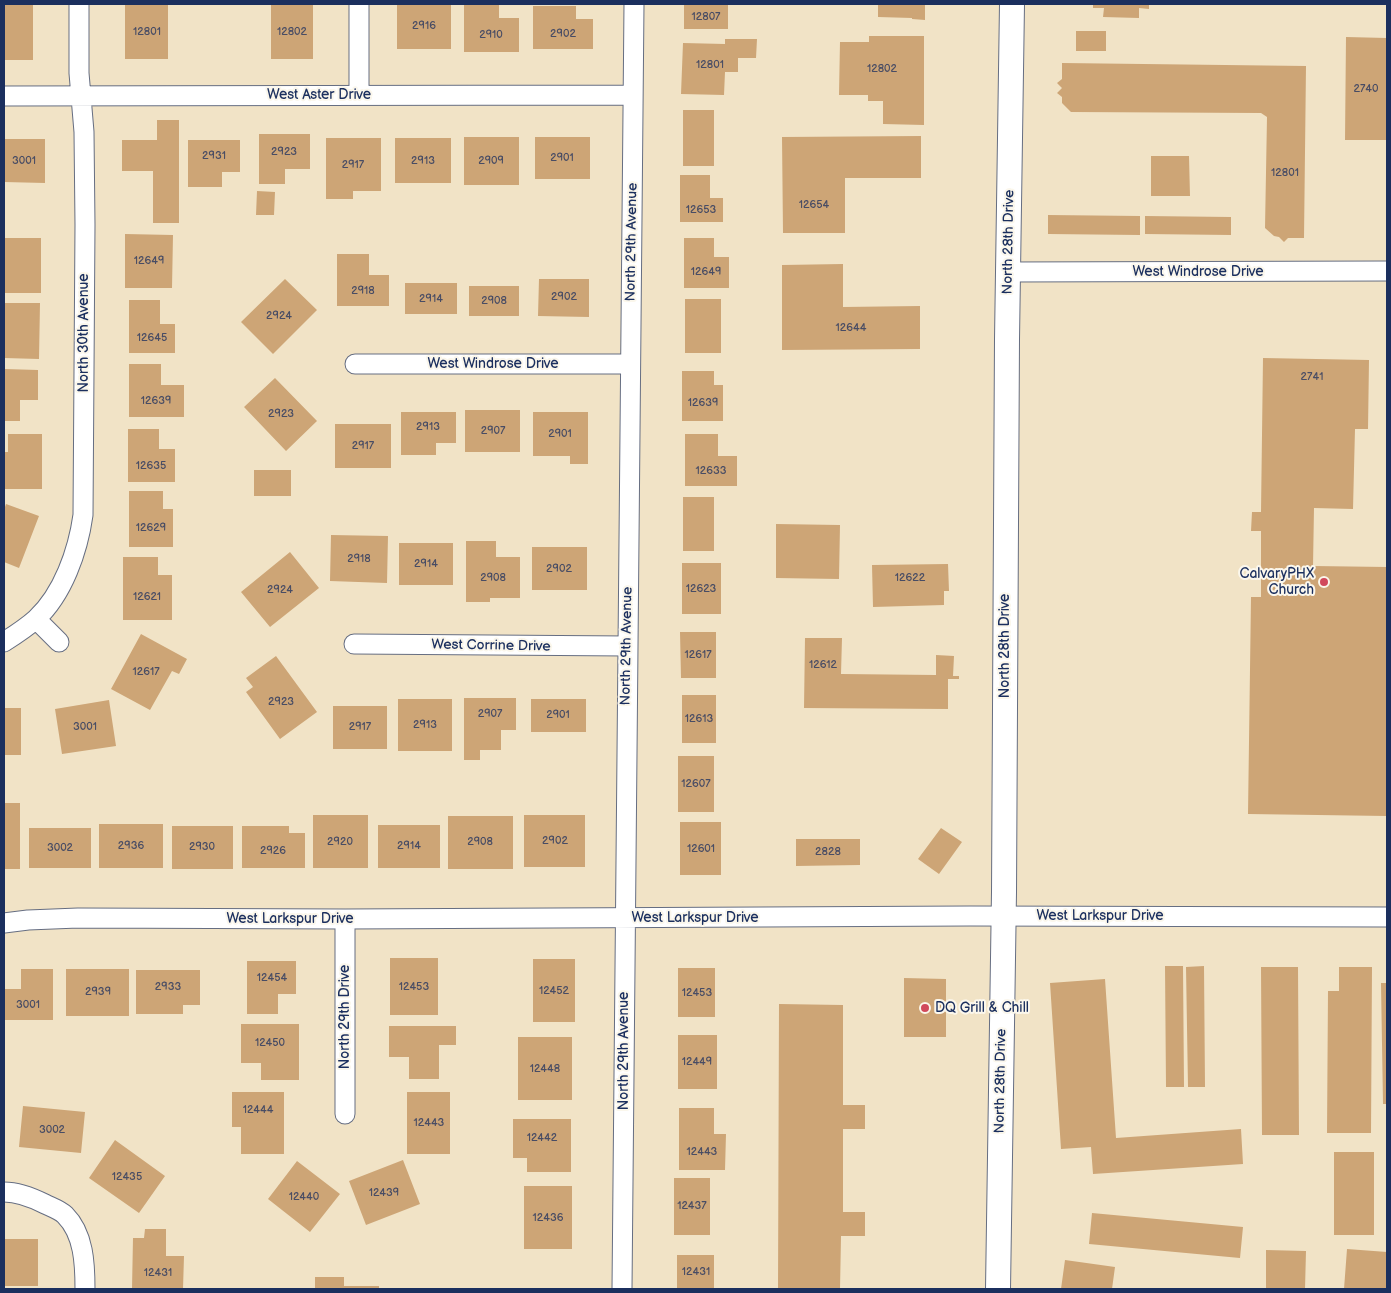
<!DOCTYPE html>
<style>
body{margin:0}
#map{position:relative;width:1391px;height:1293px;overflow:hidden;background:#f1e3c6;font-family:"Balsamiq Sans",sans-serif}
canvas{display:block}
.frame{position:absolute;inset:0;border:5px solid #1b2f5e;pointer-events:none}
</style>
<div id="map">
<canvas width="1391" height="1293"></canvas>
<div class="frame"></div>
</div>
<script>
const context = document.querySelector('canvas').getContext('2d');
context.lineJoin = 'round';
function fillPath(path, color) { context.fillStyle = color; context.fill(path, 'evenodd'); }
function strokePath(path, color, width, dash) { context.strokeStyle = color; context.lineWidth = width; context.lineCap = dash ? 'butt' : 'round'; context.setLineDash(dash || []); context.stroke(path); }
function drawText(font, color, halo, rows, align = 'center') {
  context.font = font + ' "Balsamiq Sans",sans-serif'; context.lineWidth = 4; context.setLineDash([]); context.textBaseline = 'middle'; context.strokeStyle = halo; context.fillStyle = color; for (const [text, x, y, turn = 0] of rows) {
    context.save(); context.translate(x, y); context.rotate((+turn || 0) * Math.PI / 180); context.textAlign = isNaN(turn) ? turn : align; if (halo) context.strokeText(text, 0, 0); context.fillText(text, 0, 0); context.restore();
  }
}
fillPath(new Path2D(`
 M4,4H33V60H4Z
 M271,4H313V59H271Z
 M397,4H451V49H397Z
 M464,4H499V18H519V52H464Z
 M684,4H728V29H684Z
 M878,4H925V20L912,19V18L878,17Z
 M1093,4H1149V9L1139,8V18L1103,17L1104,8H1093Z
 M125,5H168V59H125Z
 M533,6H576V19H593V49H533Z
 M1076,31H1106V51H1076Z
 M869,36H924V125L883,124V101H868V95H839L840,42H869Z
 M1346,37L1387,38V140H1345Z
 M725,39H757L756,58H738V72H725L724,95L681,94L683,43L725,44Z
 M1062,63L1306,66L1304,238H1288L1284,242L1279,237L1274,236L1265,228L1267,117L1261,113L1071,112L1062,103V97L1057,93L1062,88L1057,83L1062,79Z
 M683,110H714V166H683Z
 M157,120H179V223H153V171H122V140H157Z
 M259,134H310V169H285V184H259Z
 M921,136V178H845V233H783L782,137Z
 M464,137H519V185H464Z
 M535,137H590V179H535Z
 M326,138H381V191H353V199H326Z
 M395,138H451V183H395Z
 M4,139H45V183L4,182Z
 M188,140H240V172H222V187H188Z
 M1151,156H1189L1190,196H1151Z
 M680,175H710V198H723V222H680Z
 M257,191L275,192L274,215H256Z
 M1048,215L1140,216V235L1048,234Z
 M1145,216L1231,217V235L1145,234Z
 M125,234L173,235L172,288H125Z
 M4,238H41V293H4Z
 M684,238H714V257H729V288H684Z
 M337,254H369V275H389V306H337Z
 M843,264V307L920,306V349L782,350V265Z
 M285,279L317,310L273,354L241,322Z
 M539,279H589V317L538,316Z
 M405,283H457V314H405Z
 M469,286H519V316H469Z
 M685,299H721V353H685Z
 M129,300H160V324H175V353H129Z
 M4,303H40L39,359L4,358Z
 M1263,358L1369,360L1368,429H1355L1353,509L1314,508L1313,566L1387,567V816L1248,814L1251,597H1261V531H1251L1252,512H1261Z
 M129,364H161V385H184V417H129Z
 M4,369L38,370V400H20V421H4Z
 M682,371H714V385H723V421H682Z
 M275,378L317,421L286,451L244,407Z
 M465,410H520V452H465Z
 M401,412H456V443H436V455H401Z
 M533,412H588V464H570V456H533Z
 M335,424H391V468H335Z
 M128,429H159V449H175V482H128Z
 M8,434H42V489H4V452H8Z
 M685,434H718V456H737V486H685Z
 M254,470H291V496H254Z
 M129,491H163V509H173V547H129Z
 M683,497H714V551H683Z
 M6,504L39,516L19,568L4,562V510Z
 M776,524L840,525L839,579L776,578Z
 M331,535L388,536L387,583L330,581Z
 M466,541H496V557H520V598H490V602H466Z
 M399,543H453V585H399Z
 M532,547H587V590H532Z
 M290,552L319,588L270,627L241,592Z
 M123,557H158V575H172V620H123Z
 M682,563H721V614H682Z
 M948,564L949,591H944V605L873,607L872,565Z
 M680,632H716V678H681Z
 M141,634L187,659L179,674L172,671L150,710L111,689Z
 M805,638H842L841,674L936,675V655L954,656L953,676H959V679H948V709L804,708Z
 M276,656L317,712L280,739L246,692L253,687L246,678Z
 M682,695H716V743H682Z
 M464,698H516V730H501V750H480V760H464Z
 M398,699H452V751H398Z
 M531,699H586V732H531Z
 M109,700L116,746L62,754L55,709Z
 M333,706H387V749H333Z
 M4,708H21V755H4Z
 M678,756H714V812H678Z
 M4,803H20V869H4Z
 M313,815H368V868H313Z
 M524,815H585V867H524Z
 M448,816H513V869H448Z
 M680,822H721V875H680Z
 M99,824H163V868H99Z
 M378,825H440V868H378Z
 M172,826H233V869H172Z
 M242,826H289V833H305V868H242Z
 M29,828H91V868H29Z
 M941,828L962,842L939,874L918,859Z
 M796,839H860V865L796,866Z
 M390,958H438V1015H390Z
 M533,959H575V1022H533Z
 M247,961H296V994H278V1014H247Z
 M1165,966H1183L1184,1087H1166Z
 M1204,966L1205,1087H1188L1186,967Z
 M1261,967H1298L1299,1135H1262Z
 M1339,967H1372L1371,1133H1327L1328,991H1339Z
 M678,968H715V1017H678Z
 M21,969H53V1020H4V989H21Z
 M66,969H129V1016H66Z
 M136,970H200V1005H183V1014H136Z
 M904,978L946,979V1037H904Z
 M1105,979L1116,1138L1241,1129L1243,1164L1093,1174L1091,1147L1061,1149L1050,983Z
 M1381,983H1387V1104H1383Z
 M779,1004L843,1005V1105H865V1129H843V1212H865V1236H841L840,1289H778Z
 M241,1024H299V1080H261V1063H241Z
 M389,1026H456V1045H439V1079H409V1057H389Z
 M678,1035H717V1089H678Z
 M518,1037H572V1100H518Z
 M232,1092H284V1154H241V1127H232Z
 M407,1092H450V1154H407Z
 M23,1106L85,1112L81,1153L19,1147Z
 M679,1108H714V1134H726L725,1170H679Z
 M513,1119H571V1172H527V1158H513Z
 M115,1140L165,1176L139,1213L89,1178Z
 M1334,1152H1374V1235H1334Z
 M403,1160L420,1204L366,1225L349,1181Z
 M297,1161L340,1194L310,1232L268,1199Z
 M674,1178H710V1235H674Z
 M524,1186H572V1249H524Z
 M1092,1213L1243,1227L1240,1258L1089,1244Z
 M145,1229H166V1256H184L183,1289H132L133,1238H144Z
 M4,1239H38V1286H4Z
 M1347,1249L1387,1252V1289H1344Z
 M1266,1250L1306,1251L1305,1289H1266Z
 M677,1255H714V1289H677Z
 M1065,1260L1115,1267L1112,1289H1061Z
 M315,1277H344V1286H379V1289H315Z`), '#cda576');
const minor = new Path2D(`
 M359,4V95
 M4,96L633,95
 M1008,272L1387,271
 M355,364H630
 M36,619L59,642
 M4,642C15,635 26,628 36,619C63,594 78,551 83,515L85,225L84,132L79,73V4
 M354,644L627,646
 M345,919V1114
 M4,923L28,920L78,918L345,919L970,916L1387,917
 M4,1192C17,1192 33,1198 45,1204C51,1207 60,1210 65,1215C84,1234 85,1264 85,1289
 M622,1289L634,4`);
const tertiary = new Path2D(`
 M998,1289L1004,892L1007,339L1012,4`);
strokePath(minor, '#666e82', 21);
strokePath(tertiary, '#666e82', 26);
strokePath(minor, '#fff', 19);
strokePath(tertiary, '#fff', 24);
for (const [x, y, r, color] of [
 [1324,582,5,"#d1495b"],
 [925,1008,5,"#d1495b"]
]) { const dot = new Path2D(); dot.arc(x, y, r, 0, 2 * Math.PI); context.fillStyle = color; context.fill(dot); strokePath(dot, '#fbf7ec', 2); }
drawText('11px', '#484c64', null, [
 ["12807",706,17],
 ["2916",424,26],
 ["12801",147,32],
 ["12802",292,32],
 ["2902",563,34],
 ["2910",491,35],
 ["12801",710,65],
 ["12802",882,69],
 ["2740",1366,89],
 ["2923",284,152],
 ["2931",214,156],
 ["2901",562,158],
 ["3001",24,161],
 ["2913",423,161],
 ["2909",491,161],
 ["2917",353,165],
 ["12801",1285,173],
 ["12654",814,205],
 ["12653",701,210],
 ["12649",149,261],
 ["12649",706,272],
 ["2918",363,291],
 ["2902",564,297],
 ["2914",431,299],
 ["2908",494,301],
 ["2924",279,316],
 ["12644",851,328],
 ["12645",152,338],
 ["2741",1312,377],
 ["12639",156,401],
 ["12639",703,403],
 ["2923",281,414],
 ["2913",428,427],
 ["2907",493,431],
 ["2901",560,434],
 ["2917",363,446],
 ["12635",151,466],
 ["12633",711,471],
 ["12629",151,528],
 ["2918",359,559],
 ["2914",426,564],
 ["2902",559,569],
 ["2908",493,578],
 ["12622",910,578],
 ["12623",701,589],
 ["2924",280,590],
 ["12621",147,597],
 ["12617",698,655],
 ["12612",823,665],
 ["12617",146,672],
 ["2923",281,702],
 ["2907",490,714],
 ["2901",558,715],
 ["12613",699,719],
 ["2913",425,725],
 ["3001",85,727],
 ["2917",360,727],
 ["12607",696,784],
 ["2902",555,841],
 ["2920",340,842],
 ["2908",480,842],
 ["2936",131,846],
 ["2914",409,846],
 ["2930",202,847],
 ["3002",60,848],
 ["12601",701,849],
 ["2926",273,851],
 ["2828",828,852],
 ["12454",272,978],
 ["2933",168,987],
 ["12453",414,987],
 ["12452",554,991],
 ["2939",98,992],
 ["12453",697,993],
 ["3001",28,1005],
 ["12450",270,1043],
 ["12449",697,1062],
 ["12448",545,1069],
 ["12444",258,1110],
 ["12443",429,1123],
 ["3002",52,1130],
 ["12442",542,1138],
 ["12443",702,1152],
 ["12435",127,1177],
 ["12439",384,1193],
 ["12440",304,1197],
 ["12437",692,1206],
 ["12436",548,1218],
 ["12431",696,1272],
 ["12431",158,1273]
]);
drawText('14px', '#1b2f5e', '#fbf7ec', [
 ["West Aster Drive",319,95],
 ["North 29th Avenue",632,242,-89],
 ["North 28th Drive",1009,242,-89],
 ["West Windrose Drive",1198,272],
 ["North 30th Avenue",84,333,-90],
 ["West Windrose Drive",493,364],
 ["West Corrine Drive",491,646,1],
 ["North 29th Avenue",627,646,-89],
 ["North 28th Drive",1005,646,-90],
 ["West Larkspur Drive",1100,916],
 ["West Larkspur Drive",695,918],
 ["West Larkspur Drive",290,919],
 ["North 29th Drive",345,1017,-90],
 ["North 29th Avenue",624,1051,-90],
 ["North 28th Drive",1001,1081,-89]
]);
drawText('14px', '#1b2f5e', '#fbf7ec', [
 ["CalvaryPHX",1314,574],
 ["Church",1314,590],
 ["DQ Grill & Chill",935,1008,"left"]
], 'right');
</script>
